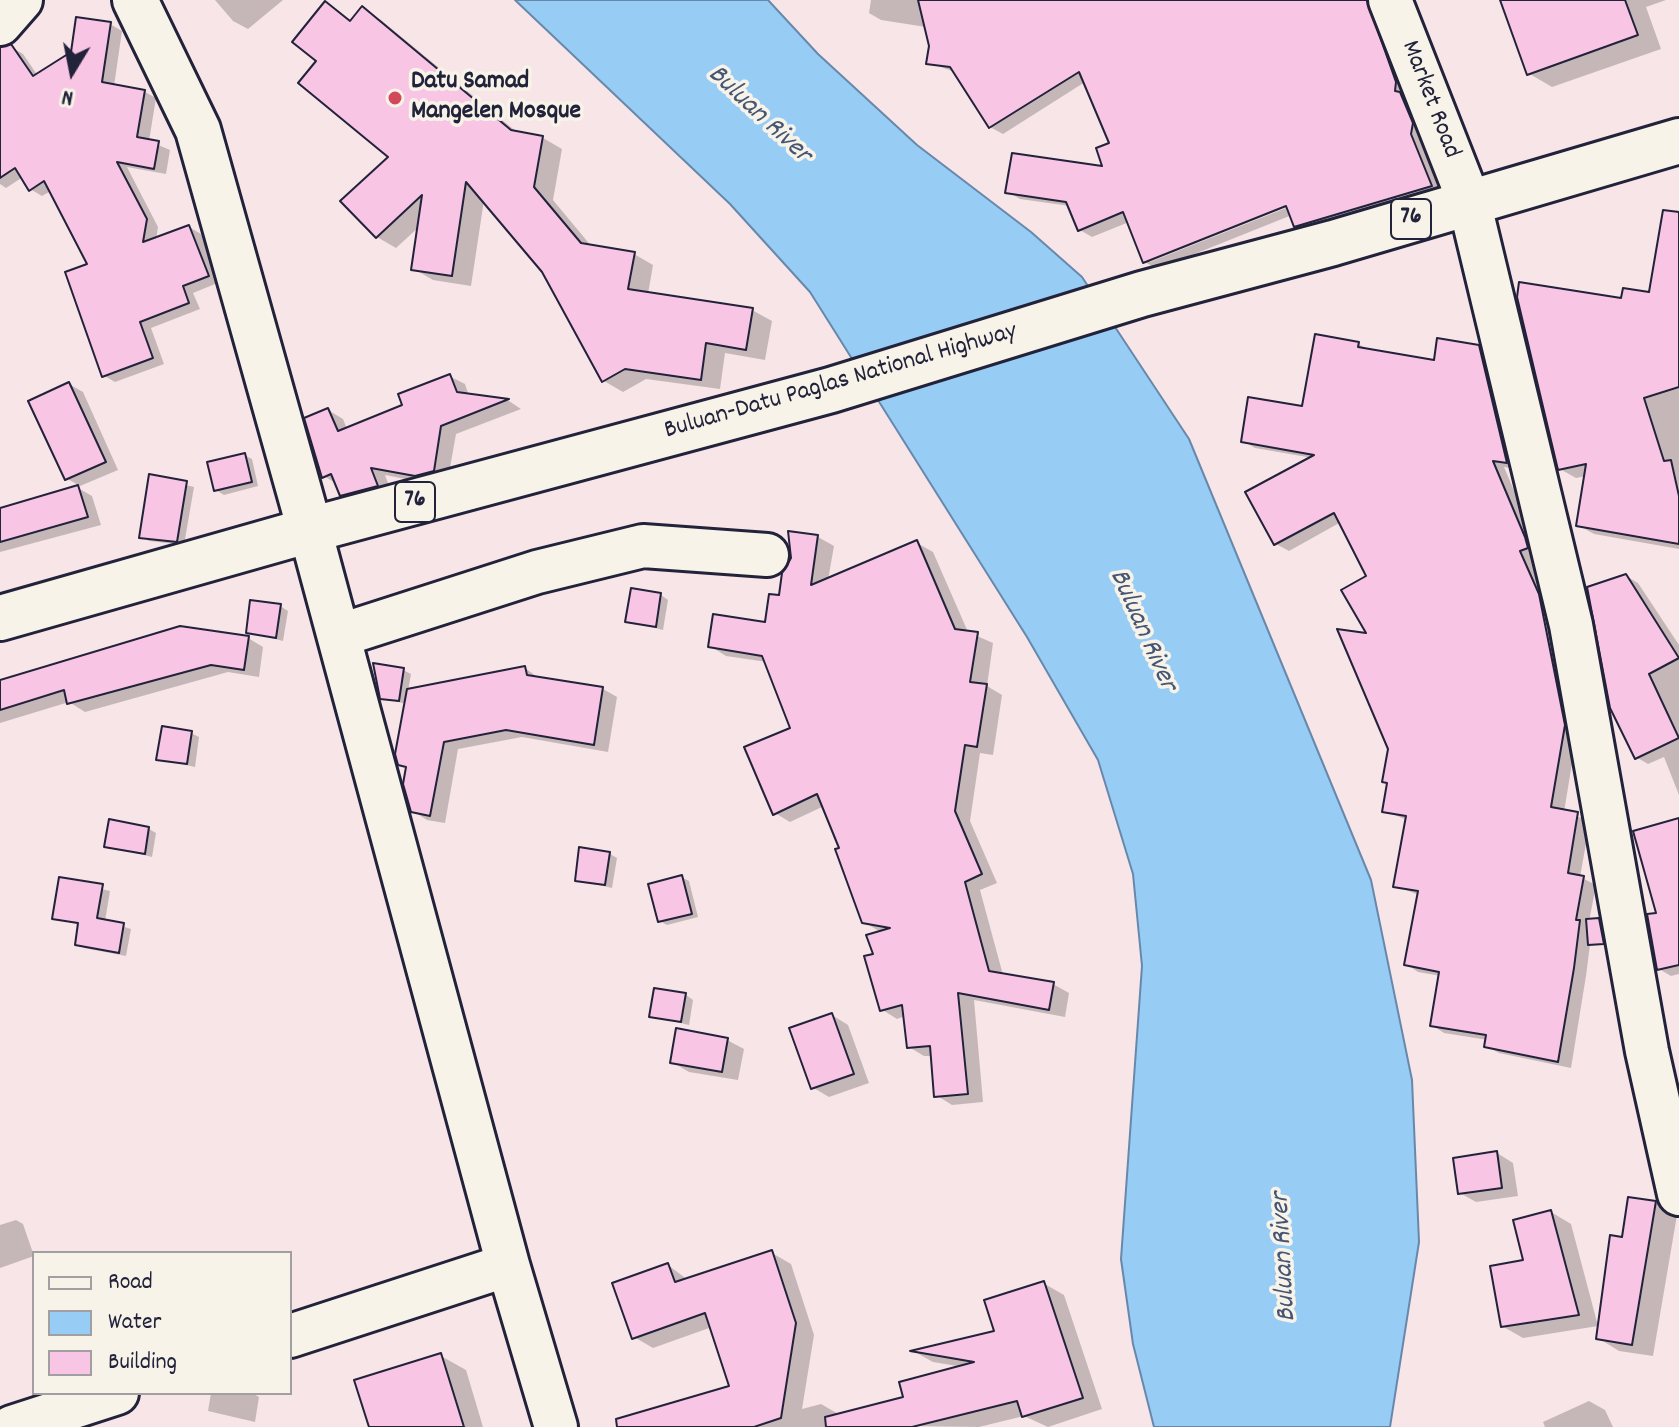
<!DOCTYPE html>
<style>
body{margin:0}
#map{position:relative;width:1679px;height:1427px;overflow:hidden;background:#f7e5e7;font-family:Dekko,sans-serif}
canvas{display:block}
.legend{position:absolute;left:32px;top:1251px;width:260px;height:144px;box-sizing:border-box;background:#f7f3e8;border:2px solid #a29fa3;margin:0;padding:10px 14px;list-style:none;font-size:24px;color:#22223b}
.legend li{display:flex;align-items:center;gap:16px;height:40px}
.legend b{width:40px;border:2px solid #a29fa3}
.north{position:absolute;left:32px;top:32px;width:80px;height:80px;-webkit-text-stroke:6px #f7f3e8;paint-order:stroke;rotate:190deg;font-size:22px;font-weight:700;line-height:32px;text-align:center;color:#22223b}
.north::after{content:'';display:block;margin:auto;width:28px;height:36px;background:#22223b;clip-path:polygon(50% 0,100% 100%,50% 72%,0 100%)}
</style>
<div id="map">
<canvas width="1679" height="1427"></canvas>
<ul class="legend">
<li><b style="height:10px;background:#f7f3e8"></b>Road</li>
<li><b style="height:22px;background:#97ccf5"></b>Water</li>
<li><b style="height:22px;background:#f8c5e4"></b>Building</li>
</ul>
<div class="north">N</div>
</div>
<script>
const context = document.querySelector('canvas').getContext('2d');
context.lineJoin = 'round';
function fillPath(path, color) { context.fillStyle = color; context.fill(path, 'evenodd'); }
function strokePath(path, color, width, dash) { context.strokeStyle = color; context.lineWidth = width; context.lineCap = dash ? 'butt' : 'round'; context.setLineDash(dash || []); context.stroke(path); }
function drawText(font, color, halo, rows, align = 'center') {
  context.font = font + ' Dekko,sans-serif'; context.lineWidth = 7; context.setLineDash([]); context.textBaseline = 'middle'; context.strokeStyle = halo; context.fillStyle = color; for (const [text, x, y, turn = 0] of rows) {
    context.save(); context.translate(x, y); context.rotate((+turn || 0) * Math.PI / 180); context.textAlign = isNaN(turn) ? turn : align; if (halo) context.strokeText(text, 0, 0); context.fillText(text, 0, 0); context.restore();
  }
}
const water = new Path2D(`
 M515,0H768L818,54L917,145L1031,232L1082,277L1189,439L1371,880L1412,1080L1419,1242L1390,1427H1154L1133,1344L1121,1259L1142,966L1133,874L1098,760L1027,637L810,292L730,204Z`);
fillPath(water, '#97ccf5');
strokePath(water, '#6888ab', 2);
fillPath(new Path2D(`
 M215,0H283L248,29L233,21Z
 M871,0H1376L1443,192L1308,233L1296,226L1292,215L1157,269L1145,262L1129,222L1092,237L1080,230L1070,206L1020,199L1008,192L1105,169L1111,144L1085,82L1003,134L990,127L955,72L929,63L931,46L926,27L881,20L869,13ZM1294,200L1296,204L1150,262V258Z
 M1502,0H1666L1646,7L1661,49L1552,87L1528,73Z
 M325,4L352,21L362,9L381,20L518,133L543,138L562,149L553,200L592,247L634,254L653,265L648,294L752,310L772,321L765,360L725,353L720,389L646,379L623,392L604,381L544,271L484,200L471,286L433,280L414,269L420,226L396,248L377,237L391,157L319,60Z
 M110,24L122,31L114,86L145,92L156,98L149,141L170,150L166,174L127,167L158,227L156,240L189,227L201,234L220,282L193,293L200,309L151,328L164,364L115,382L103,375L89,265L51,191L42,196L30,189L23,177L6,188L0,184V48L11,47L23,54L38,76Z
 M1679,216V549L1594,534L1578,525L1586,476L1576,478L1560,469L1623,301L1651,295Z
 M1358,344L1371,351L1436,363L1478,347L1491,355L1519,469L1504,467L1537,545L1540,555L1532,558L1551,602L1577,733L1564,812L1590,821L1580,877L1596,885L1588,927L1592,929L1586,976L1571,1068L1499,1053L1486,1046L1488,1040L1444,1033L1432,1025L1441,976L1418,972L1406,964L1419,895L1396,886L1407,820L1385,811L1390,749L1369,576L1341,522L1289,551L1276,544L1313,458L1255,448L1243,441L1304,408Z
 M449,376L465,384L469,396L509,401L521,409L456,434L448,479L431,484L385,475L392,494L357,504L341,495L337,484L324,476L328,410L343,419L347,429L404,406Z
 M69,384L83,392L118,470L80,486L66,478Z
 M244,455L252,459L258,486L224,495L216,490Z
 M151,477L194,487L184,545L149,541L142,537Z
 M78,488L92,496L101,525L0,552V510Z
 M790,533L818,537L834,546L828,580L917,543L933,552L968,632L993,643L987,686L1002,695L993,755L980,753L970,821L997,883L980,890L1003,975L1053,984L1069,993L1065,1017L974,1000L983,1102L952,1105L936,1095L933,1056H924L909,1047L905,1016L897,1019L881,1009L876,955L882,933L864,922L824,806L790,822L775,813L792,729L767,662L726,656L710,646L766,624L780,597L793,558Z
 M1626,576L1638,583L1679,645V795L1664,757L1648,764L1636,757Z
 M661,595L668,600L663,630L627,621Z
 M280,606L288,611L283,641L248,632Z
 M180,628L248,638L263,647L259,677L228,672L85,712L69,702L0,723V681Z
 M525,668L540,679L603,689L617,697L608,752L522,737L458,749L445,823L427,820L413,811L408,769L400,764L406,704L382,698L403,670L411,674L408,691Z
 M191,733L199,737L195,767L158,759Z
 M1679,820V974L1671,976L1659,969L1658,915Z
 M149,829L156,833L152,857L106,846Z
 M610,854L617,858L612,888L577,880Z
 M681,877L689,881L698,917L667,925L660,921Z
 M60,879L110,891L105,921L131,929L126,956L84,948L77,944L80,925L55,918Z
 M686,995L693,1000L689,1025L651,1016Z
 M832,1015L848,1025L869,1083L829,1097L812,1087Z
 M727,1040L744,1049L738,1080L689,1072L672,1062Z
 M1497,1153L1513,1163L1518,1196L1476,1202L1460,1193Z
 M1656,1203L1677,1215L1653,1356L1619,1351L1598,1338L1623,1239Z
 M1551,1212L1571,1224L1598,1326L1523,1338L1502,1326Z
 M16,1220L23,1224L34,1256L0,1268V1225Z
 M772,1253L791,1264L814,1335L802,1409L821,1404L840,1415L844,1427H636L732,1387L712,1327L653,1348L634,1337L668,1265L688,1280Z
 M1043,1283L1064,1295L1102,1409L1048,1427L1024,1416L979,1427L912,1426L963,1367L933,1362L915,1352L997,1333Z
 M441,1356L466,1370L483,1427H371Z
 M211,1393H252L259,1397L255,1422L208,1411Z
 M1589,1401L1605,1410L1613,1427H1545L1543,1422Z`), '#0003');
const building = new Path2D(`
 M918,0H1367L1396,82L1395,91L1400,92L1413,123L1411,134L1432,186L1294,227L1286,206L1143,263L1123,212L1078,231L1066,202L1005,193L1012,153L1102,166L1096,148L1109,143L1079,72L989,128L950,67L926,64L929,46Z
 M1500,0H1625L1638,35L1527,75Z
 M325,1L350,21L362,6L511,130L543,136L534,187L581,243L635,252L628,289L753,308L746,350L706,343L701,380L625,369L602,382L542,272L466,182L452,276L411,270L422,195L376,238L340,201L388,157L298,83L316,61L292,42Z
 M76,17L111,22L102,82L145,90L137,137L159,141L154,169L117,162L147,219L143,242L189,225L209,276L183,286L189,303L140,322L153,358L102,377L65,272L87,264L44,181L29,191L15,168L0,178V47L11,44L33,76L71,52Z
 M1663,210L1679,212V387L1644,398L1664,461L1671,460L1679,496V544L1576,526L1586,464L1558,470L1517,297L1519,282L1621,298L1623,288L1649,292Z
 M1315,334L1359,342L1358,347L1434,360L1437,338L1479,345L1507,463L1493,461L1525,537L1528,548L1520,551L1539,594L1565,725L1551,807L1578,812L1568,873L1584,876L1576,920H1580L1574,968L1558,1062L1484,1047L1486,1035L1430,1026L1439,972L1404,965L1418,891L1393,887L1406,816L1382,812L1387,783L1382,782L1388,749L1337,629L1366,633L1341,590L1366,576L1334,513L1274,545L1245,492L1314,455L1241,442L1248,397L1302,406Z
 M450,374L457,392L509,399L441,426L434,471L415,476L371,468L378,486L340,496L331,474L322,478L304,418L328,408L338,431L402,405L398,394Z
 M69,382L106,462L65,480L28,401Z
 M245,453L252,482L214,491L207,462Z
 M149,474L187,481L177,542L139,538Z
 M78,485L88,517L0,542V508Z
 M788,531L818,535L811,585L917,540L955,629L978,632L970,682L987,684L977,747L965,745L955,811L982,874L965,882L989,971L1054,982L1049,1010L958,993L968,1094L934,1097L930,1046L907,1048L902,1005L880,1011L864,956L873,954L866,935L890,928L862,923L835,849L839,848L817,794L773,815L744,747L790,728L762,656L708,647L713,614L765,622L769,594L779,595L782,573L791,558Z
 M1626,574L1679,658L1649,674L1679,738L1635,759L1610,708L1587,587Z
 M631,588L661,593L656,627L625,622Z
 M250,600L281,604L276,638L246,633Z
 M180,626L249,636L244,670L211,665L67,704L64,690L0,710V680Z
 M373,663L404,668L399,701L380,699Z
 M525,666L527,675L603,687L594,745L506,730L444,742L430,816L411,812L403,784L406,767L398,765L395,754L407,689Z
 M162,726L192,731L187,764L156,760Z
 M1679,818V965L1657,970L1647,914L1656,913L1633,831Z
 M109,819L149,827L145,854L104,847Z
 M579,847L610,852L605,885L575,881Z
 M682,875L692,914L658,922L648,884Z
 M59,877L103,884L97,918L124,923L119,953L75,945L78,923L52,919Z
 M1599,918L1604,944L1588,945L1586,919Z
 M654,988L686,993L681,1022L649,1017Z
 M832,1013L854,1074L811,1089L789,1028Z
 M676,1028L728,1038L722,1072L670,1063Z
 M1497,1151L1502,1188L1458,1194L1453,1158Z
 M1628,1197L1656,1201L1632,1345L1596,1339L1610,1235L1622,1237Z
 M1551,1210L1579,1315L1501,1327L1490,1266L1523,1260L1513,1220Z
 M772,1250L796,1323L781,1418L754,1427H617L616,1419L729,1386L705,1313L632,1339L612,1283L668,1263L675,1282Z
 M1044,1281L1083,1398L1022,1417L1017,1401L912,1427H826L825,1417L903,1397L899,1382L974,1362L910,1351L994,1331L984,1300Z
 M441,1353L464,1427H369L354,1380Z`);
fillPath(building, '#f8c5e4');
strokePath(building, '#22223b', 2);
const minor = new Path2D(`
 M1390,0L1469,201L1571,625L1647,1051L1679,1194
 M0,24L21,0
 M310,530L508,1265L556,1427
 M341,635L537,572L643,546L767,555
 M290,1336L508,1265
 M12,1427L117,1393`);
const tertiary = new Path2D(`
 M135,0L198,130L310,530`);
const trunk = new Path2D(`
 M0,618L310,530L831,390L1142,294L1333,243L1679,141`);
strokePath(minor, '#22223b', 48);
strokePath(tertiary, '#22223b', 50);
strokePath(trunk, '#22223b', 50);
strokePath(minor, '#f7f3e8', 42);
strokePath(tertiary, '#f7f3e8', 44);
strokePath(trunk, '#f7f3e8', 44);
for (const [x, y, r, color] of [
 [395,98,8,"#d1495b"]
]) { const dot = new Path2D(); dot.arc(x, y, r, 0, 2 * Math.PI); context.fillStyle = color; context.fill(dot); strokePath(dot, '#f7f3e8', 3); }
for (const [x, y, w] of [
 [1411,219,40],
 [415,502,40]
]) { const box = new Path2D(); box.roundRect(x - w / 2, y - 20, w, 40, 6); context.fillStyle = '#f7f3e8'; context.fill(box); strokePath(box, '#22223b', 2); }
drawText('bold 24px', '#22223b', null, [
 ["76",1411,219],
 ["76",415,502]
]);
drawText('bold 26px', '#22223b', '#f7f3e8', [
 ["Datu Samad",411,83],
 ["Mangelen Mosque",411,113]
], 'left');
drawText('26px', '#22223b', '#f7f3e8', [
 ["Market Road",1429,100,69],
 ["Buluan-Datu Paglas National Highway",841,383,-16]
]);
drawText('italic 28px', '#455573', '#f7f3e8', [
 ["Buluan River",758,116,43],
 ["Buluan River",1141,631,66],
 ["Buluan River",1286,1257,-93]
]);
</script>
